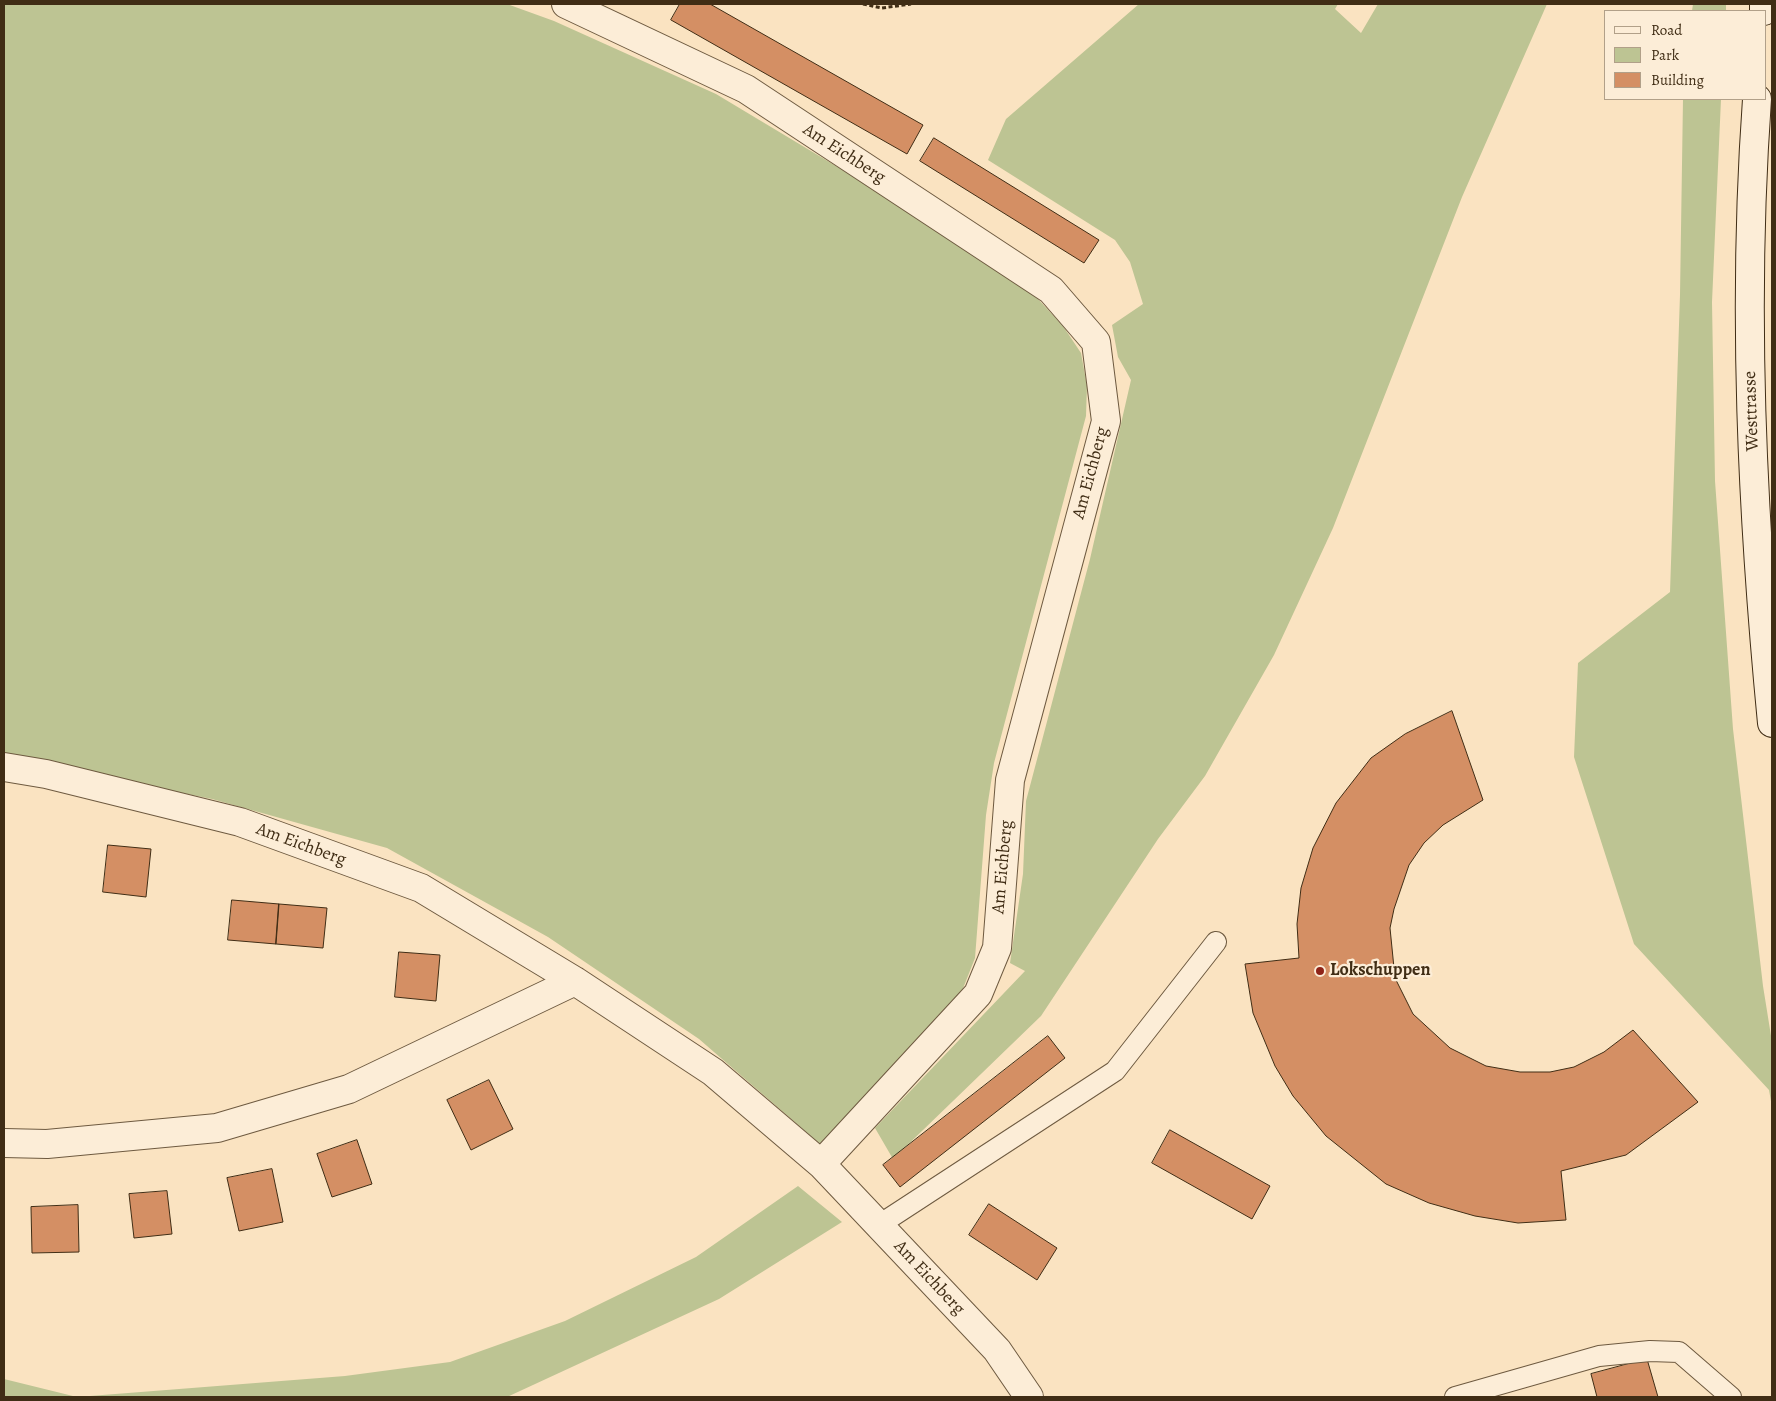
<!DOCTYPE html>
<style>
body{margin:0}
#map{position:relative;width:1776px;height:1401px;overflow:hidden;background:#fae3c1;font-family:Alegreya,serif}
canvas{display:block}
.frame{position:absolute;inset:0;border:5px solid #402d15;pointer-events:none}
.legend{position:absolute;left:1604px;top:10px;width:162px;height:90px;box-sizing:border-box;background:#fcedd7;border:1px solid #b1a089;margin:0;padding:6px 9px;list-style:none;font-size:15px;color:#402d15}
.legend li{display:flex;align-items:center;gap:10px;height:25px}
.legend b{width:25px;border:1px solid #b1a089}
</style>
<div id="map">
<canvas width="1776" height="1401"></canvas>
<div class="frame"></div>
<ul class="legend">
<li><b style="height:6px;background:#fcedd7"></b>Road</li>
<li><b style="height:14px;background:#bdc493"></b>Park</li>
<li><b style="height:14px;background:#d48f64"></b>Building</li>
</ul>
</div>
<script>
const context = document.querySelector('canvas').getContext('2d');
context.lineJoin = 'round';
function fillPath(path, color) { context.fillStyle = color; context.fill(path, 'evenodd'); }
function strokePath(path, color, width, dash) { context.strokeStyle = color; context.lineWidth = width; context.lineCap = dash ? 'butt' : 'round'; context.setLineDash(dash || []); context.stroke(path); }
function drawText(font, color, halo, rows, align = 'center') {
  context.font = font + ' Alegreya,serif'; context.lineWidth = 4.5; context.setLineDash([]); context.textBaseline = 'middle'; context.strokeStyle = halo; context.fillStyle = color; for (const [text, x, y, turn = 0] of rows) {
    context.save(); context.translate(x, y); context.rotate((+turn || 0) * Math.PI / 180); context.textAlign = isNaN(turn) ? turn : align; if (halo) context.strokeText(text, 0, 0); context.fillText(text, 0, 0); context.restore();
  }
}
fillPath(new Path2D(`
 M4,4H507L554,21L716,94L841,169L1001,273L1038,299L1063,326L1081,353L1087,386L1086,416L994,763L986,815L975,958L962,991L820,1144L699,1039L548,937L387,848L212,799L4,757Z
 M1139,4H1338L1335,9L1361,33L1378,4H1547L1462,197L1333,528L1274,655L1205,776L1158,839L1041,1016L893,1159L875,1128L1025,971L1010,963L1023,874L1026,801L1090,559L1131,380L1118,357L1112,325L1143,304L1130,262L1115,240L988,160L1006,119Z
 M1693,4H1726V11H1692Z
 M1683,99H1721L1712,302L1715,481L1733,729L1763,986L1772,1042V1107L1769,1090L1634,944L1574,757L1578,663L1670,592L1680,295Z
 M798,1186L842,1222L719,1299L507,1397H4V1379L77,1397L345,1376L450,1362L565,1321L696,1257Z`), '#bdc493');
const building = new Path2D(`
 M680,4H710L923,125L907,154L671,20Z
 M934,138L1099,240L1084,263L920,161Z
 M1452,711L1483,800L1443,825L1424,843L1409,865L1394,909L1390,928L1395,978L1413,1014L1450,1048L1486,1066L1520,1072H1550L1574,1067L1604,1052L1633,1030L1698,1102L1626,1155L1561,1171L1566,1220L1518,1223L1475,1216L1429,1203L1386,1184L1326,1136L1293,1096L1275,1066L1253,1013L1245,964L1299,958L1297,924L1301,888L1313,848L1336,803L1371,758L1405,734Z
 M108,845L151,849L146,897L103,892Z
 M232,900L279,904L276,944L228,940Z
 M279,904L327,908L323,948L276,944Z
 M399,952L440,955L436,1001L395,997Z
 M1048,1036L1065,1058L900,1187L883,1165Z
 M489,1080L513,1129L471,1150L447,1100Z
 M1170,1130L1270,1186L1252,1219L1152,1163Z
 M357,1140L372,1184L332,1197L317,1154Z
 M272,1169L283,1222L239,1231L227,1178Z
 M167,1191L172,1234L134,1238L129,1194Z
 M989,1204L1057,1248L1037,1280L969,1235Z
 M78,1205L79,1252L32,1253L31,1207Z
 M1647,1359L1658,1397H1597L1591,1374Z`);
fillPath(building, '#d48f64');
strokePath(building, '#402d15', 1);
const lane = new Path2D(`
 M879,1225L1115,1071L1216,942
 M1455,1397L1599,1356L1650,1351L1679,1352L1731,1397`);
const street = new Path2D(`
 M566,4L746,89L1051,290L1096,342L1106,421L1010,780L997,948L978,994L821,1164L997,1350L1029,1397
 M4,767L46,774L240,822L421,888L575,981L713,1072L821,1164
 M4,1143L47,1144L217,1128L349,1089L575,981`);
const secondary = new Path2D(`
 M1764,11V4
 M1757,99C1742,307 1752,516 1772,723`);
strokePath(lane, '#6e5a40', 22);
strokePath(street, '#6e5a40', 30);
strokePath(secondary, '#402d15', 30);
strokePath(new Path2D(`
 M863,4L882,8L911,4`), '#402d15', 3, [4, 2.5]);
strokePath(lane, '#fcedd7', 20);
strokePath(street, '#fcedd7', 28);
strokePath(secondary, '#fcedd7', 28);
for (const [x, y, r, color] of [
 [1320,971,5,"#8f2418"]
]) { const dot = new Path2D(); dot.arc(x, y, r, 0, 2 * Math.PI); context.fillStyle = color; context.fill(dot); strokePath(dot, '#fcedd7', 2); }
drawText('18px', '#402d15', '#fcedd7', [
 ["Am Eichberg",844,154,33],
 ["Westtrasse",1752,411,-92],
 ["Am Eichberg",1091,473,-75],
 ["Am Eichberg",301,845,20],
 ["Am Eichberg",1003,867,-85],
 ["Am Eichberg",929,1278,47]
]);
drawText('bold 18px', '#402d15', '#fcedd7', [
 ["Lokschuppen",1330,971]
], 'left');
</script>
